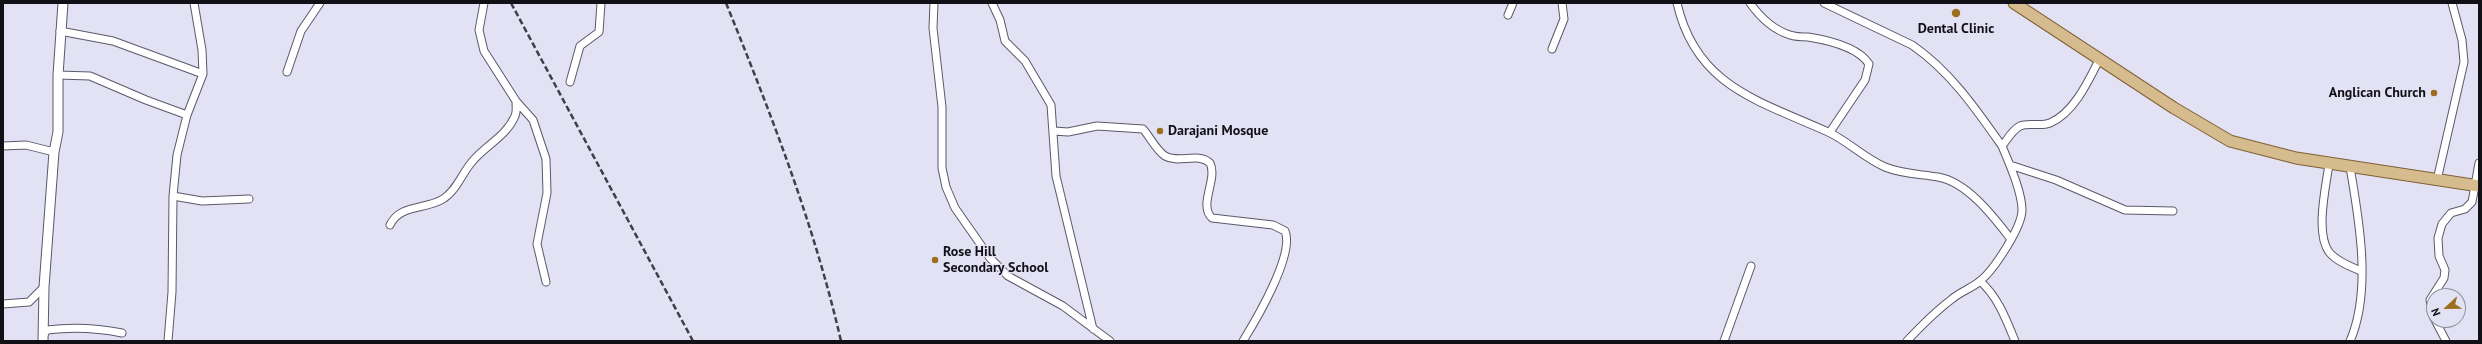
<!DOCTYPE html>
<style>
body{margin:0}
#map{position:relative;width:2482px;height:344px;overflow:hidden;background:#e3e2f5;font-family:"PT Sans",sans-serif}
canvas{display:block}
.frame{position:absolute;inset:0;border:4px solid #101016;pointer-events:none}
.north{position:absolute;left:2426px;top:288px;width:40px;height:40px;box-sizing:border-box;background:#e3e2f5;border:1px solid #8f8e9c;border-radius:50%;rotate:248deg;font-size:11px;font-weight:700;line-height:16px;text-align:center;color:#101016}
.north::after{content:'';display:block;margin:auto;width:14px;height:18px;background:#9b6f1e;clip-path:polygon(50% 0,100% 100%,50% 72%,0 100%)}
</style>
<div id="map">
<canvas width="2482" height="344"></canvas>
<div class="frame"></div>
<div class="north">N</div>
</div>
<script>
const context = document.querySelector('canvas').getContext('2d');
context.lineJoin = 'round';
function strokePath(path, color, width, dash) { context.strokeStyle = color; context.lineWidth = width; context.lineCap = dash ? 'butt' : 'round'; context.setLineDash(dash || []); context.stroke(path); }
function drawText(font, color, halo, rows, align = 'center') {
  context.font = font + ' "PT Sans",sans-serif'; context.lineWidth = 3; context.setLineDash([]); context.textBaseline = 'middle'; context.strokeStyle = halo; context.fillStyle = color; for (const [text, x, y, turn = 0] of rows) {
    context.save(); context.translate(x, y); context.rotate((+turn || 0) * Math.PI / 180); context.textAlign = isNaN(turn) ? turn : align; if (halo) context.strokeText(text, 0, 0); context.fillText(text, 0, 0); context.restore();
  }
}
const minor = new Path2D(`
 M484,3L479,30L484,51L516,101L533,120L546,159L547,193L537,244L546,282
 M934,3L933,28L942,107V168L946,187L955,208L990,258L1008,276L1063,306L1110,341
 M992,3L1000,20L1005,41L1025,61L1051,105L1056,176L1093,329
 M1677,3C1696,87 1760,101 1828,132C1848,141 1864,158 1885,167C1902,174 1920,174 1938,177C1967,182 1993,216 2010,238
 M1750,3C1760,17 1774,30 1790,35C1796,37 1803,37 1808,37C1827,40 1858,47 1869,64L1865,80L1830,132
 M1824,3L1912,45C1950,71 1976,109 2002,146
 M1508,15L1513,3
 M60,31L113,41L203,74
 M1552,49L1564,19L1562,3
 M287,72L301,31L320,3
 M58,75L90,76L146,100L187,115
 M570,82L580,46L599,32L601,3
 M1054,131L1068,132L1097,126L1143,129C1151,138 1155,149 1165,156C1179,164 1198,152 1210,163C1218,179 1198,205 1212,218L1273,225L1285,231C1295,254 1256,320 1243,341
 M3,146L26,145L54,152
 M2329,164C2326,186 2315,233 2329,252C2336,261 2351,267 2361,271
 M2010,165L2056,180L2125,210L2173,211
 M2350,167C2359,219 2372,291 2350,341
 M2437,180L2464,62L2462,40L2452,3
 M173,196L202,201L249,199
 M390,225C400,204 425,210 443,199C456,191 462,174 471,163C484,146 506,137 515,116C517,112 516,106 516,101
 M1980,281C1998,297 2006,319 2015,341
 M3,304L29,302L44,287
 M2434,318L2430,300L2444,278L2445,270L2439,256L2438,238L2442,224L2451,213L2465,209L2472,202L2479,163
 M2435,320L2446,341
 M43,336L47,330C72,327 97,328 122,333
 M168,341L172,292L173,196L177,155L187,115L203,74L202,50L194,3
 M1724,341L1751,266
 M1907,341C1921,326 1936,311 1952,299C1960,292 1972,288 1980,281C1994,270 2022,227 2022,210C2022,192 2009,163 2002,146C2007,140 2012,130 2020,126C2029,122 2040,127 2050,123C2074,113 2089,80 2100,58`);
const tertiary = new Path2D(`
 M43,341L44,287L54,152L58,132V75L63,3`);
const primary = new Path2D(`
 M2014,3L2174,108L2230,141L2296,158L2479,186`);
strokePath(minor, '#5a5969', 9);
strokePath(tertiary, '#5a5969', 11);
strokePath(primary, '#7e6133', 13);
strokePath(minor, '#fff', 7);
strokePath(tertiary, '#fff', 9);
strokePath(primary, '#d6bb8e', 11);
strokePath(new Path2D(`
 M511,3L693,341
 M726,3C771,114 814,224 841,341`), '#3f3f48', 2.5, [6, 3]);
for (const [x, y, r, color] of [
 [1956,13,5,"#9b6f1e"],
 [2434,93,4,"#9b6f1e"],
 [1160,131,4,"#9b6f1e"],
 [935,260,4,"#9b6f1e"]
]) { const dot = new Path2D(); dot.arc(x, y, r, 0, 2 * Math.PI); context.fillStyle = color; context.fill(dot); strokePath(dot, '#e3e2f5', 1.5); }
drawText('bold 14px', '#101016', '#e3e2f5', [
 ["Dental Clinic",1956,29,"center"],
 ["Anglican Church",2426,93,"right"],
 ["Darajani Mosque",1168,131],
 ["Rose Hill",943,252],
 ["Secondary School",943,268]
], 'left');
</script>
